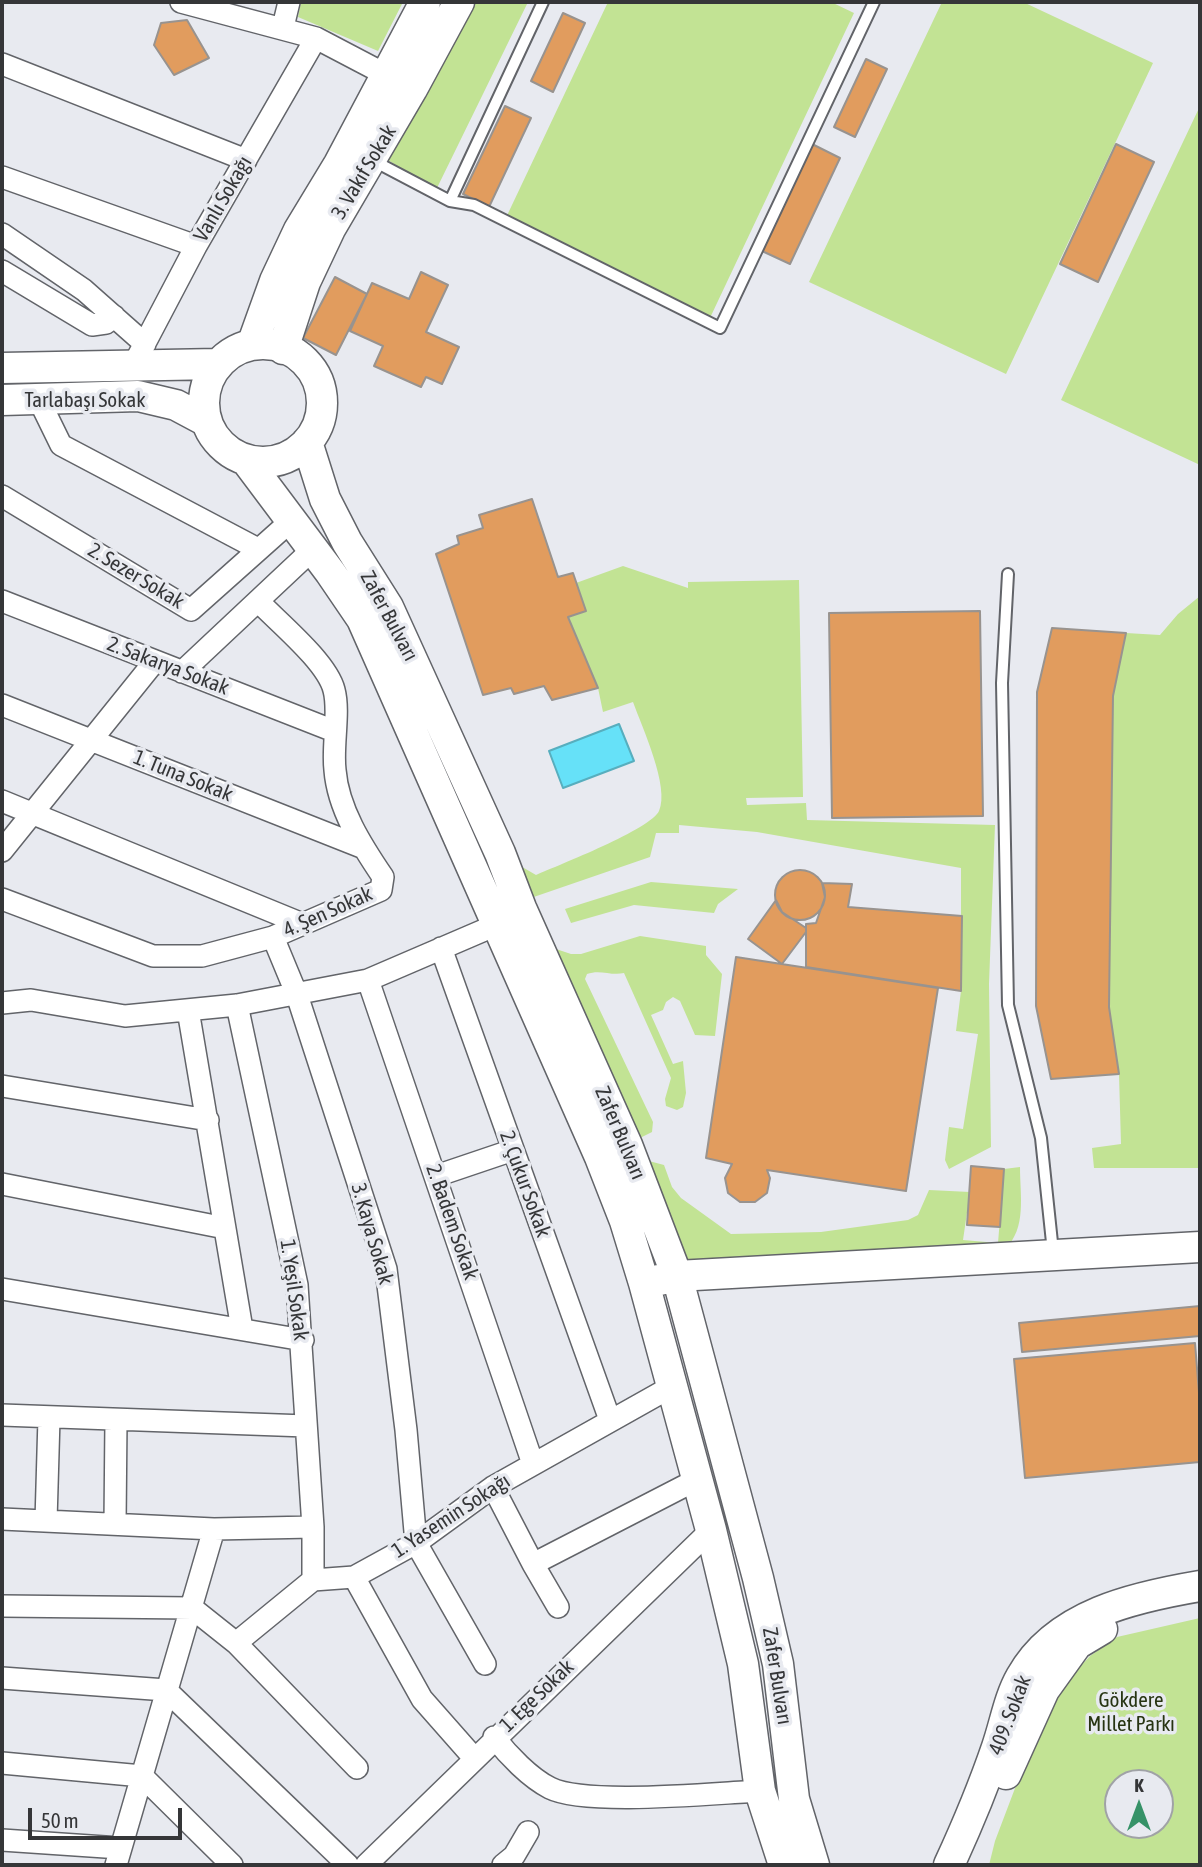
<!DOCTYPE html>
<meta charset="utf-8">
<style>
body{margin:0}
#map{position:relative;width:1202px;height:1867px;overflow:hidden;background:#e8eaf0;font-family:"Asap Condensed",sans-serif}
canvas{display:block}
.frame{position:absolute;inset:0;border:4px solid #353638;pointer-events:none}
.north{position:absolute;left:1104px;top:1769px;width:70px;height:70px;box-sizing:border-box;background:#e8eaf0;border:2px solid #a0a2a6;border-radius:50%;rotate:0deg;font-size:19px;font-weight:700;line-height:28px;text-align:center;color:#353638}
.north::after{content:'';display:block;margin:auto;width:24px;height:32px;background:#369268;clip-path:polygon(50% 0,100% 100%,50% 72%,0 100%)}
.scale{position:absolute;left:28px;top:1808px;width:154px;height:32px;box-sizing:border-box;border:4px solid #353638;border-top:0;padding-left:9px;font-size:21px;line-height:24px;white-space:nowrap;color:#353638;-webkit-text-stroke:5px #e8eaf0;paint-order:stroke}
</style>
<div id="map">
<canvas width="1202" height="1867"></canvas>
<div class="frame"></div>
<div class="north">K</div>
<div class="scale">50 m</div>
</div>
<script>
const context = document.querySelector('canvas').getContext('2d');
context.lineJoin = 'round';
function fillPath(path, color) { context.fillStyle = color; context.fill(path, 'evenodd'); }
function strokePath(path, color, width, dash) { context.strokeStyle = color; context.lineWidth = width; context.lineCap = dash ? 'butt' : 'round'; context.setLineDash(dash || []); context.stroke(path); }
function drawText(font, color, halo, rows, align = 'center') {
  context.font = font + ' "Asap Condensed",sans-serif'; context.lineWidth = 7; context.setLineDash([]); context.textBaseline = 'middle'; context.strokeStyle = halo; context.fillStyle = color; for (const [text, x, y, turn = 0] of rows) {
    context.save(); context.translate(x, y); context.rotate((+turn || 0) * Math.PI / 180); context.textAlign = isNaN(turn) ? turn : align; if (halo) context.strokeText(text, 0, 0); context.fillText(text, 0, 0); context.restore();
  }
}
fillPath(new Path2D(`
 M301,2H403L378,51L298,17Z
 M471,2H528L436,190L383,157Z
 M608,2H831L854,13L709,320L503,224Z
 M942,2H1023L1153,63L1006,374L809,282Z
 M1200,106V465L1061,400Z
 M623,566L688,588V582L799,580L803,797L746,798L747,805L806,803L807,820L995,825L989,984L991,1147L949,1169L945,1160L949,1127L963,1129L978,1034L956,1031L961,991V868L757,832L679,825V833H656L650,857L525,900L517,864L536,875C559,865 651,829 659,811C670,787 642,727 633,702L603,712L598,688L568,617L586,611L576,583Z
 M1200,596V1168H1094L1092,1148L1121,1144L1119,1074L1109,1007L1113,696L1126,633L1160,635L1178,614Z
 M651,882L738,889L718,904L714,913L634,905L571,923L565,909Z
 M640,936L706,946V955L722,974L715,1036L695,1035L680,1001L673,997L666,1002L663,1010L651,1015L673,1064L683,1061L686,1093L683,1107L677,1110L666,1106L665,1099L671,1078L624,973C611,976 600,969 587,974L585,979L653,1122L652,1132L634,1141L553,948L571,954H581Z
 M649,1161L664,1165L672,1187L681,1198L731,1234L821,1232L908,1220L918,1215L929,1190L970,1192L963,1240L998,1243L1004,1169L1020,1167C1020,1196 1027,1228 1005,1249L675,1262L643,1165Z
 M1200,1618V1865H989L995,1841L1028,1754L1061,1687L1090,1656L1117,1637ZM1118,1783H1160V1825H1118Z`), '#c2e394');
const water = new Path2D(`
 M619,724L634,761L563,788L549,751Z`);
fillPath(water, '#66e1f8');
strokePath(water, '#57aebe', 2);
const building = new Path2D(`
 M563,13L585,23L553,92L531,81Z
 M187,20L209,58L174,75L154,45L161,23Z
 M866,59L887,69L855,137L834,127Z
 M505,106L531,118L489,207L463,194Z
 M812,144L840,158L790,264L762,251Z
 M1116,144L1154,162L1098,282L1060,264Z
 M421,272L448,285L426,332L459,347L442,384L426,377L421,387L374,366L383,346L350,331L372,283L409,299Z
 M335,277L367,294L336,355L303,338Z
 M532,499L558,577L573,573L586,611L568,617L598,688L552,700L544,686L514,694L511,688L483,695L436,554L459,544L457,536L483,528L479,515Z
 M980,611L983,816L832,818L829,613Z
 M1052,628L1126,633L1113,696L1109,1007L1119,1074L1051,1079L1036,1006L1037,692Z
 M775 895a25 25 0 1 1 50 0a25 25 0 1 1-50 0Z
 M822,883L852,884L848,907L962,916L961,991L806,967V924L816,923L825,897Z
 M776,900L782,912L806,928V932L782,964L748,939Z
 M736,957L938,988L906,1191L767,1170L770,1178L767,1193L755,1202H740L728,1193L725,1178L732,1164L706,1158Z
 M971,1166L1004,1169L1000,1227L967,1225Z
 M1200,1306V1336L1022,1352L1019,1323Z
 M1195,1343L1200,1405V1462L1025,1478L1014,1359Z`);
fillPath(building, '#e19c5e');
strokePath(building, '#98938f', 2);
const lane = new Path2D(`
 M372,160L450,201L474,205L720,328L874,2
 M450,201L543,2
 M1008,574L1002,683L1008,1005L1041,1138L1053,1252`);
const street = new Path2D(`
 M181,2L316,38L398,81
 M283,27L289,2
 M2,64L246,160
 M2,177L196,246
 M2,234L84,290L145,344
 M2,271L92,325L106,323L114,316
 M134,364L196,246L316,38
 M38,398L61,445L258,549
 M2,496L191,610L292,520
 M2,601L334,731
 M182,672L313,549
 M2,705L364,848
 M2,801L300,923
 M2,851L155,661
 M2,899L153,956H202L273,937L381,890L383,877C362,846 338,809 335,770C332,746 340,712 334,690C327,662 279,623 258,601
 M273,937L297,995L386,1269L406,1430L416,1543L485,1664
 M441,948L610,1420
 M368,980L533,1464
 M2,1003L31,1000L125,1016L237,1005L368,980L496,925
 M237,1005L297,1285L313,1527V1580
 M188,1010L242,1329
 M2,1086L208,1120
 M436,1176L513,1150
 M2,1184L225,1228
 M2,1289L303,1340
 M2,1415L306,1426
 M493,1487L533,1564L696,1480
 M2,1519L214,1529L313,1527
 M46,1521L49,1418
 M115,1524L116,1420
 M533,1564L558,1607
 M354,1577L422,1699L474,1758
 M2,1606L192,1608L236,1643L357,1768
 M236,1643L313,1580L354,1577L416,1543L493,1487L671,1387
 M2,1678L166,1690L348,1865
 M494,1737C508,1755 530,1778 550,1788C586,1806 715,1793 760,1791
 M2,1763L142,1776L232,1865
 M2,1840L120,1848
 M116,1865L214,1529
 M366,1865L711,1530
 M503,1865L514,1856L528,1832`);
const secondary = new Path2D(`
 M204 403a59 59 0 1 1 118 0a59 59 0 1 1-118 0Z
 M252,345L275,281L299,230L339,164L425,2
 M283,349L305,282L330,229L412,89L459,2
 M2,368L218,364
 M2,400L138,396L176,405L206,421
 M307,442L325,499L347,542L388,607L500,853L521,908L627,1145L677,1276L758,1578L778,1664L794,1799L814,1865
 M246,460L330,572L362,619L600,1157L625,1221L644,1283L711,1530L743,1664L760,1791L784,1865
 M659,1280L677,1276L1200,1247
 M1006,1774L1044,1690L1077,1644L1102,1629
 M949,1865C967,1826 983,1788 997,1747C1005,1724 1009,1698 1021,1677C1056,1614 1135,1597 1200,1586`);
strokePath(lane, '#626469', 14);
strokePath(street, '#626469', 24);
strokePath(secondary, '#626469', 33);
strokePath(lane, '#fff', 10);
strokePath(street, '#fff', 21);
strokePath(secondary, '#fff', 30);
drawText('21px', '#353638', '#e8eaf0', [
 ["3. Vakıf Sokak",364,172,-59],
 ["Vanlı Sokağı",223,199,-60],
 ["Tarlabaşı Sokak",85,400],
 ["2. Sezer Sokak",136,576,31],
 ["Zafer Bulvarı",389,616,62],
 ["2. Sakarya Sokak",168,666,21],
 ["1. Tuna Sokak",183,776,22],
 ["4. Şen Sokak",328,912,-24],
 ["Zafer Bulvarı",620,1133,67],
 ["2. Çukur Sokak",525,1184,70],
 ["2. Badem Sokak",452,1222,71],
 ["3. Kaya Sokak",372,1234,74],
 ["1. Yeşil Sokak",294,1290,82],
 ["1. Yasemin Sokağı",451,1516,-33],
 ["Zafer Bulvarı",777,1676,81],
 ["1. Ege Sokak",537,1696,-44],
 ["409. Sokak",1010,1715,-69]
]);
drawText('21px', '#273412', '#e8eaf0', [
 ["Gökdere",1131,1700],
 ["Millet Parkı",1131,1724]
]);
</script>
